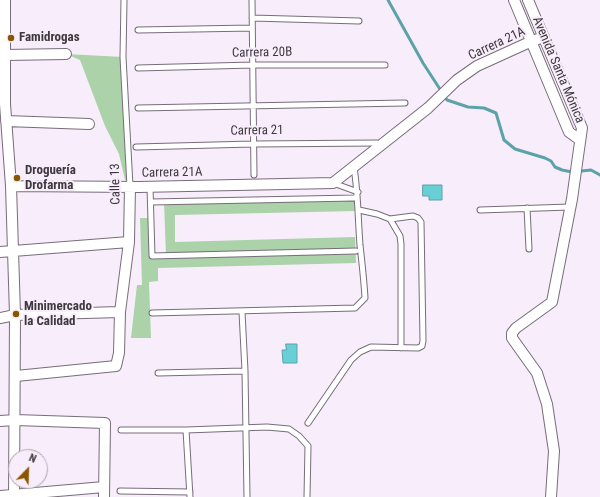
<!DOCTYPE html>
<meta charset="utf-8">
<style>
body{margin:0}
#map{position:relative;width:600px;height:497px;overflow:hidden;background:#f8edfa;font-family:"Roboto Condensed",sans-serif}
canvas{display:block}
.north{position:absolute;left:8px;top:449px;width:40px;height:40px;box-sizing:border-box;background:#f8edfa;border:1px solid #ada5af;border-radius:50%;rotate:23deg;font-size:11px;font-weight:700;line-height:16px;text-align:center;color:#3d393e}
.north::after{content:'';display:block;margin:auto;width:14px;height:18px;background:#895700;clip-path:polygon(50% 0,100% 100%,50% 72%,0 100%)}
</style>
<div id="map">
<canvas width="600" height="497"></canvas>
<div class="north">N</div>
</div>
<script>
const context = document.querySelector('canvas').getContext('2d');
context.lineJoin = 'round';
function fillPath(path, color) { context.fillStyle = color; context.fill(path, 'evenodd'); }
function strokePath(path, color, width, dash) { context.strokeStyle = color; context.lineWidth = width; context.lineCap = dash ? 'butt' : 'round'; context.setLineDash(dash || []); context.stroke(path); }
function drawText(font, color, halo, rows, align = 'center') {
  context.font = font + ' "Roboto Condensed",sans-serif'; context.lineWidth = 4; context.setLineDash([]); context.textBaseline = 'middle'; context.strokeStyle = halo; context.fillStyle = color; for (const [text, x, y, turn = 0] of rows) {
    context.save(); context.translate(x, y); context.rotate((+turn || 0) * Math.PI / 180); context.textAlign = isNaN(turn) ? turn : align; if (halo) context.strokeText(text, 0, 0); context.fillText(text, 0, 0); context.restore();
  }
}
fillPath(new Path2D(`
 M66,54L123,57L130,181L125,180L119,154L105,126L80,60Z
 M354,198L355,211L175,215V242L355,237L356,263L158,268V281L149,282L151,338H131L137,285H142L140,218H151L152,256L166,255L164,202Z`), '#abd2a9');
const water = new Path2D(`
 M423,185H442V200H429V196H423Z
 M286,344H297V363H283L282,350H286Z`);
fillPath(water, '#69cfd7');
strokePath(water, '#5ca2a9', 1);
strokePath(new Path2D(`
 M388,0L423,63L447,100L468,107L484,108L496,113L504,140L515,149L545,158L551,161L555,167L562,170L572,172L591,170L600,175`), '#5ca2a9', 3);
const lane = new Path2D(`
 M124,0L123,57L130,186
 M252,0L254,175
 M252,18L359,21
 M138,30L252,28
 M138,68L253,65H385
 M138,108L405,103
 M136,147L253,144L377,143
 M333,183L358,192
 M150,187L152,256L356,251
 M151,202L354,198
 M527,208L529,249
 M480,210L570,207
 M390,219L400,236L401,244V348
 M242,312L245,371L247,497
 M152,313L355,308L365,298C364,280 362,263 360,245C358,219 358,193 354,167
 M158,373L245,371
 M308,423L351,360L360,352L371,347L418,348L422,346L423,341L421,222L418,218L413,216L390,219L377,214L359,210
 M121,430H186L267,427L289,429L299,436L308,446L307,497
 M186,430L190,497
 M120,491L190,492`);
const street = new Path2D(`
 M5,0V104L11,186L15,315L14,497
 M514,0L569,132L580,140
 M528,0L582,128L572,199L552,302L516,328L512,333V338L537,373L547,404L554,451L551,497
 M5,55L66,54
 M6,121L89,124
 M11,186L139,187L333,183L428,108L457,80L477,66L532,41L544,37
 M0,252L129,242
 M0,318L15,315L120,312
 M16,376L116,366L119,353L120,312L129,242L130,186
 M0,421L15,420L105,423L104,497
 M0,496L104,487`);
strokePath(lane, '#776d79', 7);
strokePath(street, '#776d79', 12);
strokePath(lane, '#fff', 5);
strokePath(street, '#fff', 10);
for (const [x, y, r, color] of [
 [11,38,4,"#895700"],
 [17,178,4,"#895700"],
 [16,314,4,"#895700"]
]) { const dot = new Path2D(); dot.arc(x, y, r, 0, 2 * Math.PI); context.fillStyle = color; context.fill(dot); strokePath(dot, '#f8edfa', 1.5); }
drawText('bold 13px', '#3d393e', '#f8edfa', [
 ["Famidrogas",19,38],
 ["Droguería",25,171],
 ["Drofarma",25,186],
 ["Minimercado",24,307],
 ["la Calidad",24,322]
], 'left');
drawText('13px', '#3d393e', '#f8edfa', [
 ["Carrera 21A",497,44,-25],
 ["Carrera 20B",262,53,-1],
 ["Avenida Santa Mónica",558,70,67],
 ["Carrera 21",257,131,-1],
 ["Carrera 21A",172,173,-1],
 ["Calle 13",116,184,-91]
]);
</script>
